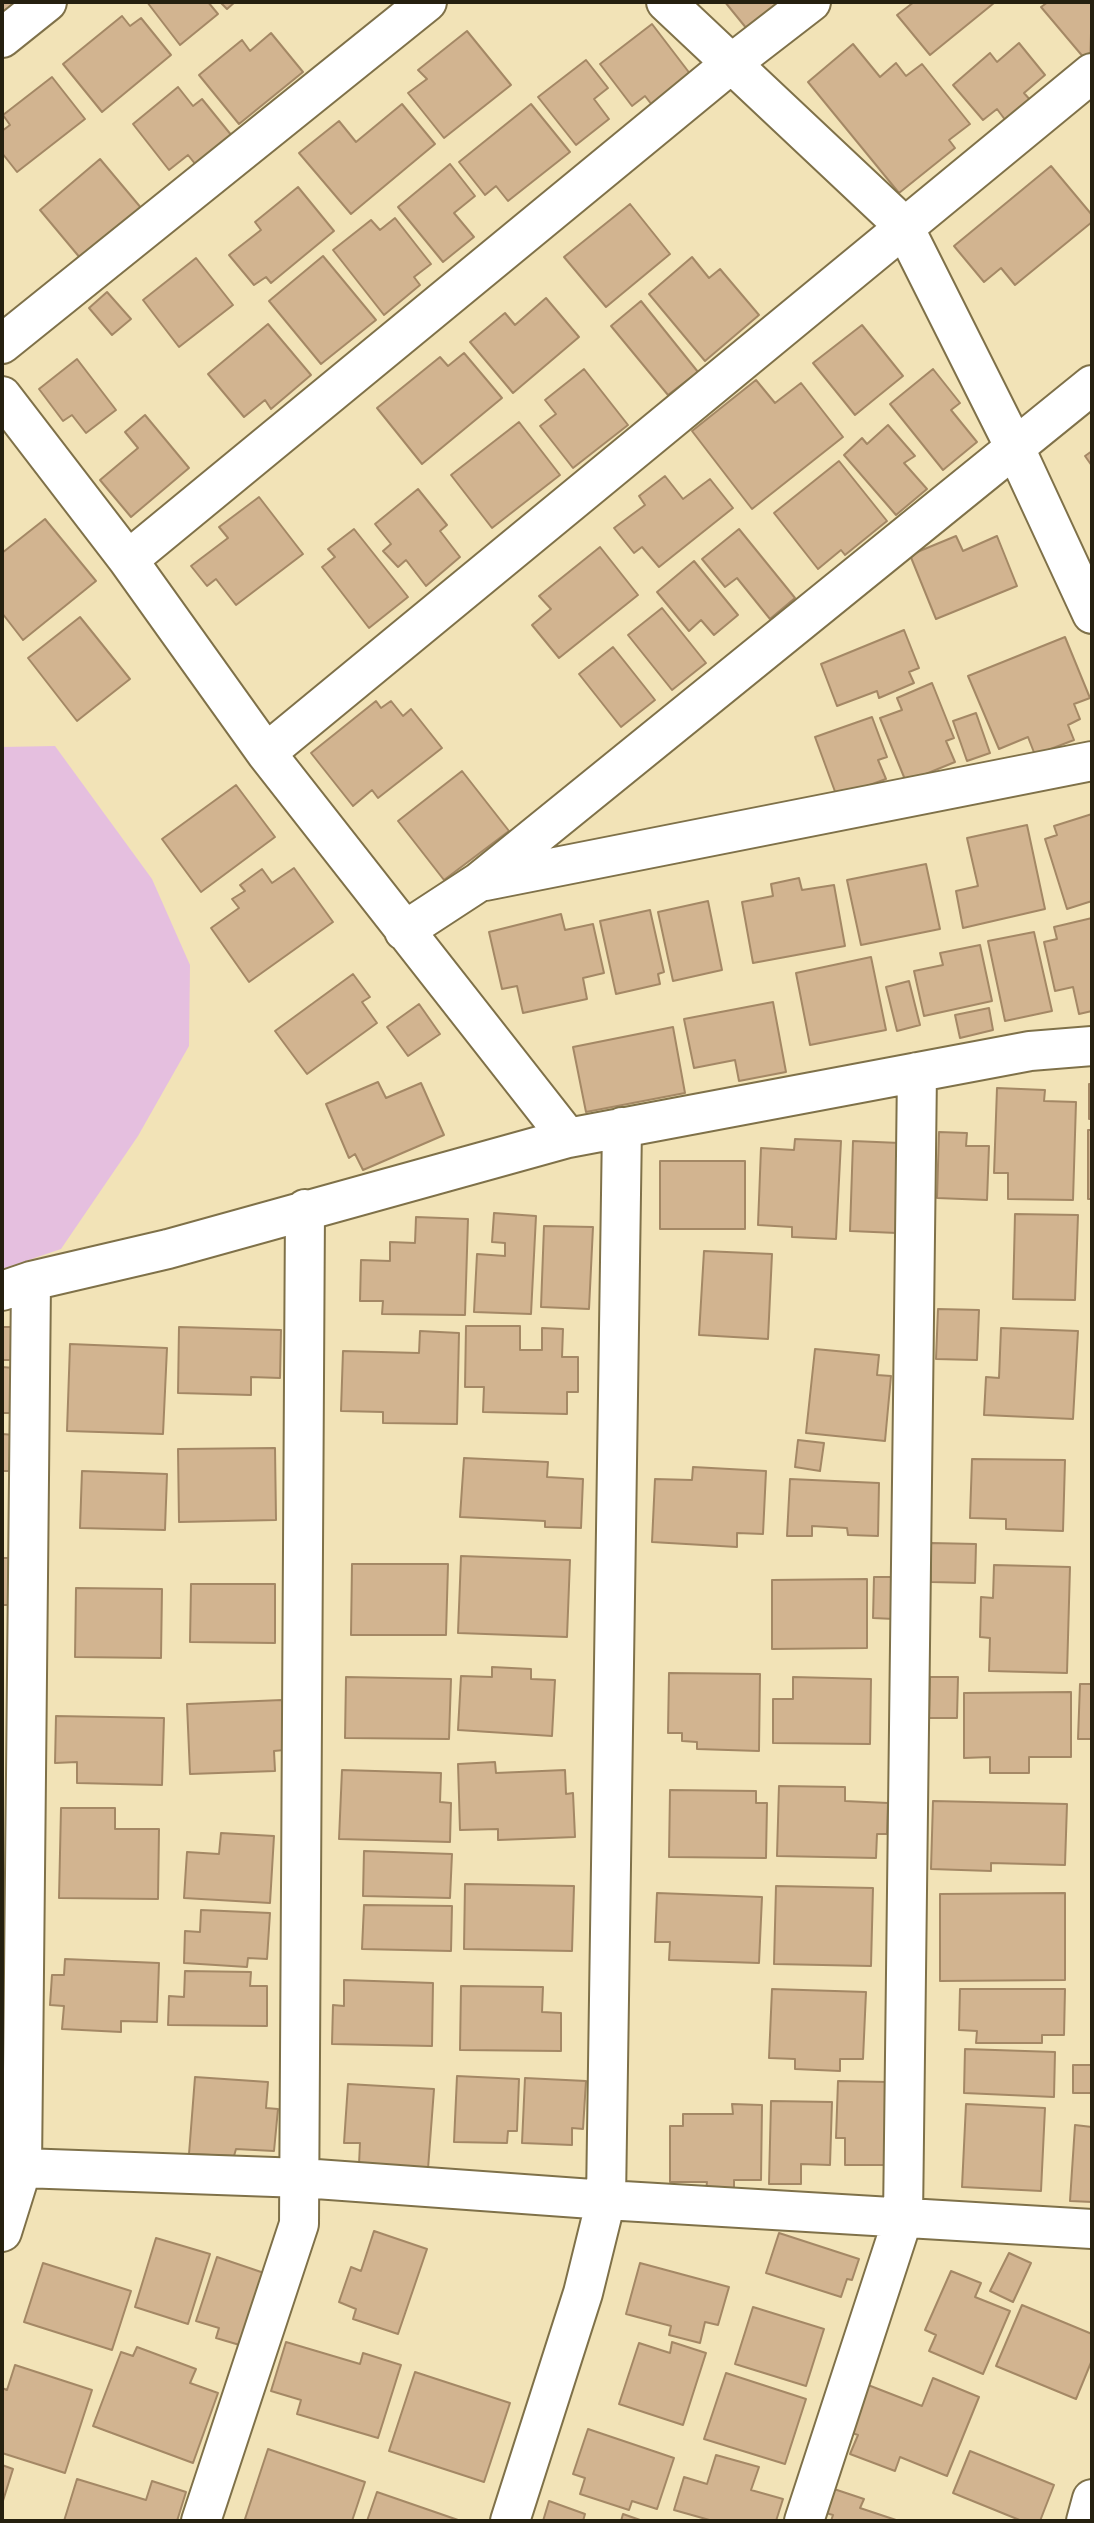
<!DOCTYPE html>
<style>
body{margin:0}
#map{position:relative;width:1094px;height:2523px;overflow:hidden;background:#f2e3b7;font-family:"Archivo Narrow",sans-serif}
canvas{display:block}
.frame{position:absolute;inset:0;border:4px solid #25200f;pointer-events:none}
</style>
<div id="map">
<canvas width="1094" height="2523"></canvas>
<div class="frame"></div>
</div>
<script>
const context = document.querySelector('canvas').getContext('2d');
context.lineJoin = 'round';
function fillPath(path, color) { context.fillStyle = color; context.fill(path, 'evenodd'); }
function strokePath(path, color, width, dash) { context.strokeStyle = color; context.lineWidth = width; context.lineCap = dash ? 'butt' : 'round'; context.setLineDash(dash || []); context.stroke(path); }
fillPath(new Path2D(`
 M55,746L152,879L190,965L189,1046L138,1136L61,1249L2,1269V747Z`), '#e5bfdf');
const building = new Path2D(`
 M2,2H20L2,16Z
 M147,2H208L218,14L180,45Z
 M220,2H235L227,9Z
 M725,2H781L747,29Z
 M914,2H993L994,3L930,55L897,15Z
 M1048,2H1092L1090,65L1041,7Z
 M122,16L130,26L141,18L171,55L102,112L63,64Z
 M652,24L691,75L652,105L645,96L632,106L600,64Z
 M467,31L511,85L444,138L408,93L427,79L418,70Z
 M271,33L303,72L239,124L199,75L242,40L250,51Z
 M1019,43L1045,75L1024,93L1031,101L1006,121L997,109L983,120L953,85L990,53L997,62Z
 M853,44L880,77L896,63L906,76L922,64L970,124L949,140L955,148L899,193L808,82Z
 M586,60L608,88L594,99L609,119L576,145L538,97Z
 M52,77L85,119L17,172L2,153V131L10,125L3,115Z
 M178,87L193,106L202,99L232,136L196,165L188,155L169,170L133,124Z
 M402,104L435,144L351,214L299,153L339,121L356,142Z
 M531,104L570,152L508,201L496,186L485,195L459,162Z
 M100,159L142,209L81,259L40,210Z
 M450,164L475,196L454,213L474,237L443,262L398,207Z
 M1051,166L1092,215V222L1015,285L1001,268L984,282L954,246Z
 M298,187L334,231L271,283L266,277L254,285L229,255L261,230L255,222Z
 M630,204L670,254L606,307L564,257Z
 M395,218L431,264L414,277L420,285L384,315L333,250L371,220L380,230Z
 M323,256L376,320L321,364L269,301Z
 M692,257L709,278L720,269L759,315L705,361L649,294Z
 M196,258L233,305L179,347L143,300Z
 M107,292L131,319L112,335L89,308Z
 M546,298L579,337L513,393L470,342L505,313L515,325Z
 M641,301L698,372L668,395L611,326Z
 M268,324L311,375L271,409L265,400L244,417L208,374Z
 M862,325L903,376L855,415L813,363Z
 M464,353L502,398L422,464L377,408L440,357L448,366Z
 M77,359L116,410L86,433L72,415L63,421L39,389Z
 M584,369L628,425L573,468L540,426L556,414L545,400Z
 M933,369L960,403L951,410L977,442L943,470L890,404Z
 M756,380L775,403L801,383L843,437L752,509L692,431Z
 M145,415L189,468L131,517L100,480L138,448L125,432Z
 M519,422L560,475L492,528L451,475Z
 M888,425L915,456L904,463L927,489L896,515L844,455L862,438L867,444Z
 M1092,451V466L1085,456Z
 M839,461L887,521L845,555L841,550L818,569L774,513Z
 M665,476L683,499L710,479L733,508L659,567L642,547L634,553L614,528L645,505L639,496Z
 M418,489L447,525L440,531L460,557L426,586L406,560L398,567L383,551L391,544L375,524Z
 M259,497L303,554L236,605L216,579L207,586L191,566L228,538L219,527Z
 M45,519L96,581L23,640L2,613V553Z
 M354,529L408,597L369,628L322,567L335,557L328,549Z
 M739,529L795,598L770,619L737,578L725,587L702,559Z
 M956,536L963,551L997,536L1017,586L936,619L910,555Z
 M600,547L638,595L559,658L532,625L551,609L539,596Z
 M694,561L738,615L714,635L701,620L689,631L657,592Z
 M662,608L706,663L672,690L628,635Z
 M80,617L130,679L77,721L28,658Z
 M904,630L919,668L909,672L914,683L879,698L877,691L837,706L821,664Z
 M1065,637L1090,698L1074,704L1080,719L1068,725L1074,740L1035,755L1028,737L999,749L968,676Z
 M613,647L655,700L621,727L579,674Z
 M932,683L954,738L946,741L955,762L906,782L880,718L902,710L897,698Z
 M376,701L381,708L391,701L403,716L411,709L442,748L378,798L372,790L353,806L311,753Z
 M976,713L990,753L967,761L953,721Z
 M872,717L887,757L878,760L886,779L837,797L815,737Z
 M462,771L509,831L444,880L398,821Z
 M236,785L275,837L201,892L162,839Z
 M1092,814V901L1067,909L1045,839L1057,835L1054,826Z
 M1027,825L1045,909L963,928L956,891L978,886L967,838Z
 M926,864L940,929L861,945L847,880Z
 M294,868L333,922L249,982L211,928L239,908L232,899L245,891L240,885L262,869L272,883Z
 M799,878L802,890L834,885L845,946L753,963L742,902L773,896L771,884Z
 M708,901L722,970L673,981L658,912Z
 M650,910L664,972L658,974L660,984L616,994L600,921Z
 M561,914L565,930L593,924L604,973L583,978L587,999L523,1013L517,986L502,989L489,932Z
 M1092,918V1011L1079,1014L1073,987L1055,991L1044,942L1057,939L1054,927Z
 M1034,932L1052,1011L1005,1021L988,941Z
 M980,945L992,1001L924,1016L914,971L943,965L940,953Z
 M871,957L886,1030L810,1045L796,973Z
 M353,974L370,997L362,1002L377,1023L307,1074L275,1031Z
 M909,981L920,1025L897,1031L886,987Z
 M773,1002L786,1072L739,1081L735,1060L694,1068L684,1019Z
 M419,1004L440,1034L408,1056L387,1027Z
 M989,1008L993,1030L960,1038L955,1015Z
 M673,1027L685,1093L586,1112L573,1047Z
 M378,1082L386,1098L421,1083L444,1135L363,1170L355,1154L349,1158L326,1104Z
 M1089,1084H1092V1119H1089Z
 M997,1088L1045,1090L1044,1101L1076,1102L1073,1200L1008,1199V1173H994Z
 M1088,1130H1092V1199H1088Z
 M939,1132L967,1133L966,1146H989L987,1200L937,1198Z
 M795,1139L841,1141L836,1239L792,1237V1227L758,1225L761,1148L794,1150Z
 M853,1141L900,1143L897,1233L850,1231Z
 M660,1161H745V1229H660Z
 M494,1213L536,1216L531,1314L474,1312L477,1254L505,1256V1243L492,1242Z
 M1015,1214L1078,1215L1075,1300L1013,1299Z
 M416,1217L468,1219L465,1315L382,1314L383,1301H360L361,1260L390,1261V1242L415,1243Z
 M544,1226L593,1227L589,1309L541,1307Z
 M704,1251L772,1254L768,1339L699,1335Z
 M938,1309L979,1310L977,1360L936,1359Z
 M466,1326H520V1350H542V1328L563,1329L562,1357H578V1392H567V1414L483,1412L484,1387H465Z
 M2,1327H18L17,1360H2Z
 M179,1327L281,1330L280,1378L251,1377V1395L178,1393Z
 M1001,1328L1078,1331L1073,1419L984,1415L986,1377L999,1378Z
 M420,1331L459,1333L457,1424L383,1423V1412L341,1411L343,1351L419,1353Z
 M70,1344L167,1348L163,1434L67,1431Z
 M815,1349L879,1355L877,1375L891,1376L885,1441L806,1433Z
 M2,1367L14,1368L11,1413H2Z
 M2,1434L15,1435L14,1471H2Z
 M798,1440L824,1443L820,1471L795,1467Z
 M275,1448L276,1520L179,1522L178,1449Z
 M464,1458L548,1462L547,1477L583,1479L581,1528L545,1527V1521L460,1517Z
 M972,1459L1065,1460L1063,1531L1006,1529V1519L970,1518Z
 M693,1467L766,1471L763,1534L737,1533V1547L652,1542L655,1479L692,1480Z
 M82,1471L167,1474L165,1530L80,1528Z
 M790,1479L879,1483L878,1536L848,1535L847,1528L812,1526V1536H787Z
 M931,1543L976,1544L975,1583L931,1582Z
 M461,1556L570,1560L567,1637L458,1633Z
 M2,1558H11L10,1605H2Z
 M352,1564H448L446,1635H351Z
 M994,1565L1070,1567L1067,1673L989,1671L990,1638L980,1637L981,1597L993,1598Z
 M874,1577H895L894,1619L873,1618Z
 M867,1579V1648L772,1649V1580Z
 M191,1584H275V1643L190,1642Z
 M76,1588L162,1589L161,1658L75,1657Z
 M492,1667L531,1669V1679L555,1680L552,1736L458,1730L461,1676L492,1677Z
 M669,1673L760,1674L759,1751L697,1749V1742L682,1741V1733H668Z
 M346,1677L451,1679L449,1739L345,1738Z
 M793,1677L871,1679L870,1744L773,1743V1699H793Z
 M930,1677H958L957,1718H929Z
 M1080,1684H1092V1739H1078Z
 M1071,1692V1757H1029V1773H990V1757L964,1758V1693Z
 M282,1700L284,1750L274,1751L275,1771L190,1774L187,1704Z
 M56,1716L164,1718L162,1785L77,1783V1762L55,1763Z
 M495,1762L496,1773L565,1770L566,1794L573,1793L575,1837L498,1840V1829L460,1830L458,1764Z
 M342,1770L441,1773L440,1802L451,1803L450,1842L339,1839Z
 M779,1786L845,1787V1801L888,1803L887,1834H877L876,1858L777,1856Z
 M670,1790L756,1791V1803H767L766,1858L669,1857Z
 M933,1801L1067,1804L1065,1865L991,1863V1871L931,1869Z
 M61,1808H115V1829H159L158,1899L59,1898Z
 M221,1833L274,1836L270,1903L184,1898L187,1852L219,1854Z
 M364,1851L452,1854L450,1898L363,1896Z
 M465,1884L574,1886L572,1951L464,1949Z
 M776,1886L873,1888L871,1966L774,1964Z
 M657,1893L762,1897L759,1963L669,1960L670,1942H655Z
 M1065,1893V1980L940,1981V1894Z
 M364,1905L452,1906L451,1951L362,1949Z
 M201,1910L270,1913L267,1959L248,1958L247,1967L184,1963L185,1931L200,1932Z
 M65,1959L159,1963L157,2022L121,2021V2032L62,2029L64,2006L50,2005L52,1975H64Z
 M185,1971L251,1972L250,1986H267V2026L168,2025L169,1996L184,1997Z
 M344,1980L433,1983L432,2046L332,2044L333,2005L344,2006Z
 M461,1986L543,1987L542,2012L561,2013V2051L460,2050Z
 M772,1989L866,1992L863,2059H840V2071L795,2069V2059L769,2058Z
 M960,1989H1065L1064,2035H1042V2043H976L977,2031L959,2030Z
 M965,2049L1055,2052L1054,2097L964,2093Z
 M1073,2065H1092V2093H1073Z
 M457,2076L519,2079L517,2131H508L507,2143L454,2142Z
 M195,2077L268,2082L266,2108L278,2109L274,2151L236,2149L234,2156L189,2154Z
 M525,2078L586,2081L583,2129L572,2128V2145L522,2143Z
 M838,2081L888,2082L887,2165H845V2138H836Z
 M348,2084L434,2089L428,2169L359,2164L360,2143H344Z
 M771,2101L832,2102L830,2165L801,2164V2184H769Z
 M732,2104L762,2105L761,2180H734V2190H706L707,2182H670V2126H683V2114H733Z
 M966,2104L1045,2108L1041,2191L962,2187Z
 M1075,2125L1092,2127V2202L1070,2201Z
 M374,2231L427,2249L398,2334L353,2319L356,2309L339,2302L351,2267L361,2271Z
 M779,2233L859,2259L852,2280L847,2279L841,2297L766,2273Z
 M156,2238L210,2254L188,2324L135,2307Z
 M1009,2253L1031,2263L1013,2302L990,2291Z
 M217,2257L267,2274L243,2346L216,2338L219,2328L196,2321Z
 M43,2263L131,2291L112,2350L24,2322Z
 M640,2263L729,2287L718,2325L705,2322L700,2343L669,2335L671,2326L626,2314Z
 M951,2271L981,2283L975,2297L1010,2311L983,2374L929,2351L936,2335L925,2330Z
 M1022,2305L1092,2334V2360L1076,2399L996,2366Z
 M753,2307L824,2329L806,2386L735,2364Z
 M286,2342L360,2364L363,2353L401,2365L378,2438L297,2414L301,2400L271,2391Z
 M672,2342L706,2353L683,2425L619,2404L639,2343L670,2353Z
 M137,2347L196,2369L190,2383L218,2393L193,2463L93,2426L121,2352L133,2356Z
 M15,2365L92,2390L65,2473L2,2453V2388L7,2390Z
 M415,2372L510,2403L484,2482L389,2451Z
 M726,2373L806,2399L785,2464L704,2439Z
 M933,2378L979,2397L947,2476L900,2457L895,2471L850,2454L858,2435L849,2432L868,2385L922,2406Z
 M588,2429L674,2458L657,2509L632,2501L629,2510L580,2494L585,2478L573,2474Z
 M268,2449L365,2482L352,2521H253L245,2519Z
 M970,2451L1054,2485L1040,2521H1022L953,2493Z
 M716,2455L759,2467L751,2490L783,2499L776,2521H713L674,2510L684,2477L707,2484Z
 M2,2465L13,2469L2,2504Z
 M77,2479L146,2500L152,2481L186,2492L177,2521H64Z
 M834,2489L864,2499L860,2508L899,2521H831L833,2515L826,2513Z
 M377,2492L461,2521H367Z
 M549,2501L585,2514L583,2521H543Z
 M623,2514L643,2521H621Z`);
fillPath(building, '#d2b490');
strokePath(building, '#a48865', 2);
const street = new Path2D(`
 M666,2L903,225L1015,448L1092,614
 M2,38L47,2
 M2,344L427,2
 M2,396L128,560L266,753L568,1138
 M128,560L732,63L811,2
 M266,753L1092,73
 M485,881L1092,761
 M404,931L479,882L1092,385
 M2,1291L31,1281L168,1249L568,1138L1030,1051L1092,1046
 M22,2168L302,2178L606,2200L1092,2229
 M2,2232L22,2168L31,1281
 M201,2521L299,2224L305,1209
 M510,2521L583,2293L606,2200L622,1127
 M804,2521L903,2218L917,1072
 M1086,2521L1092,2499`);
strokePath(street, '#7f7149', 42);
strokePath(street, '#fff', 38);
</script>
